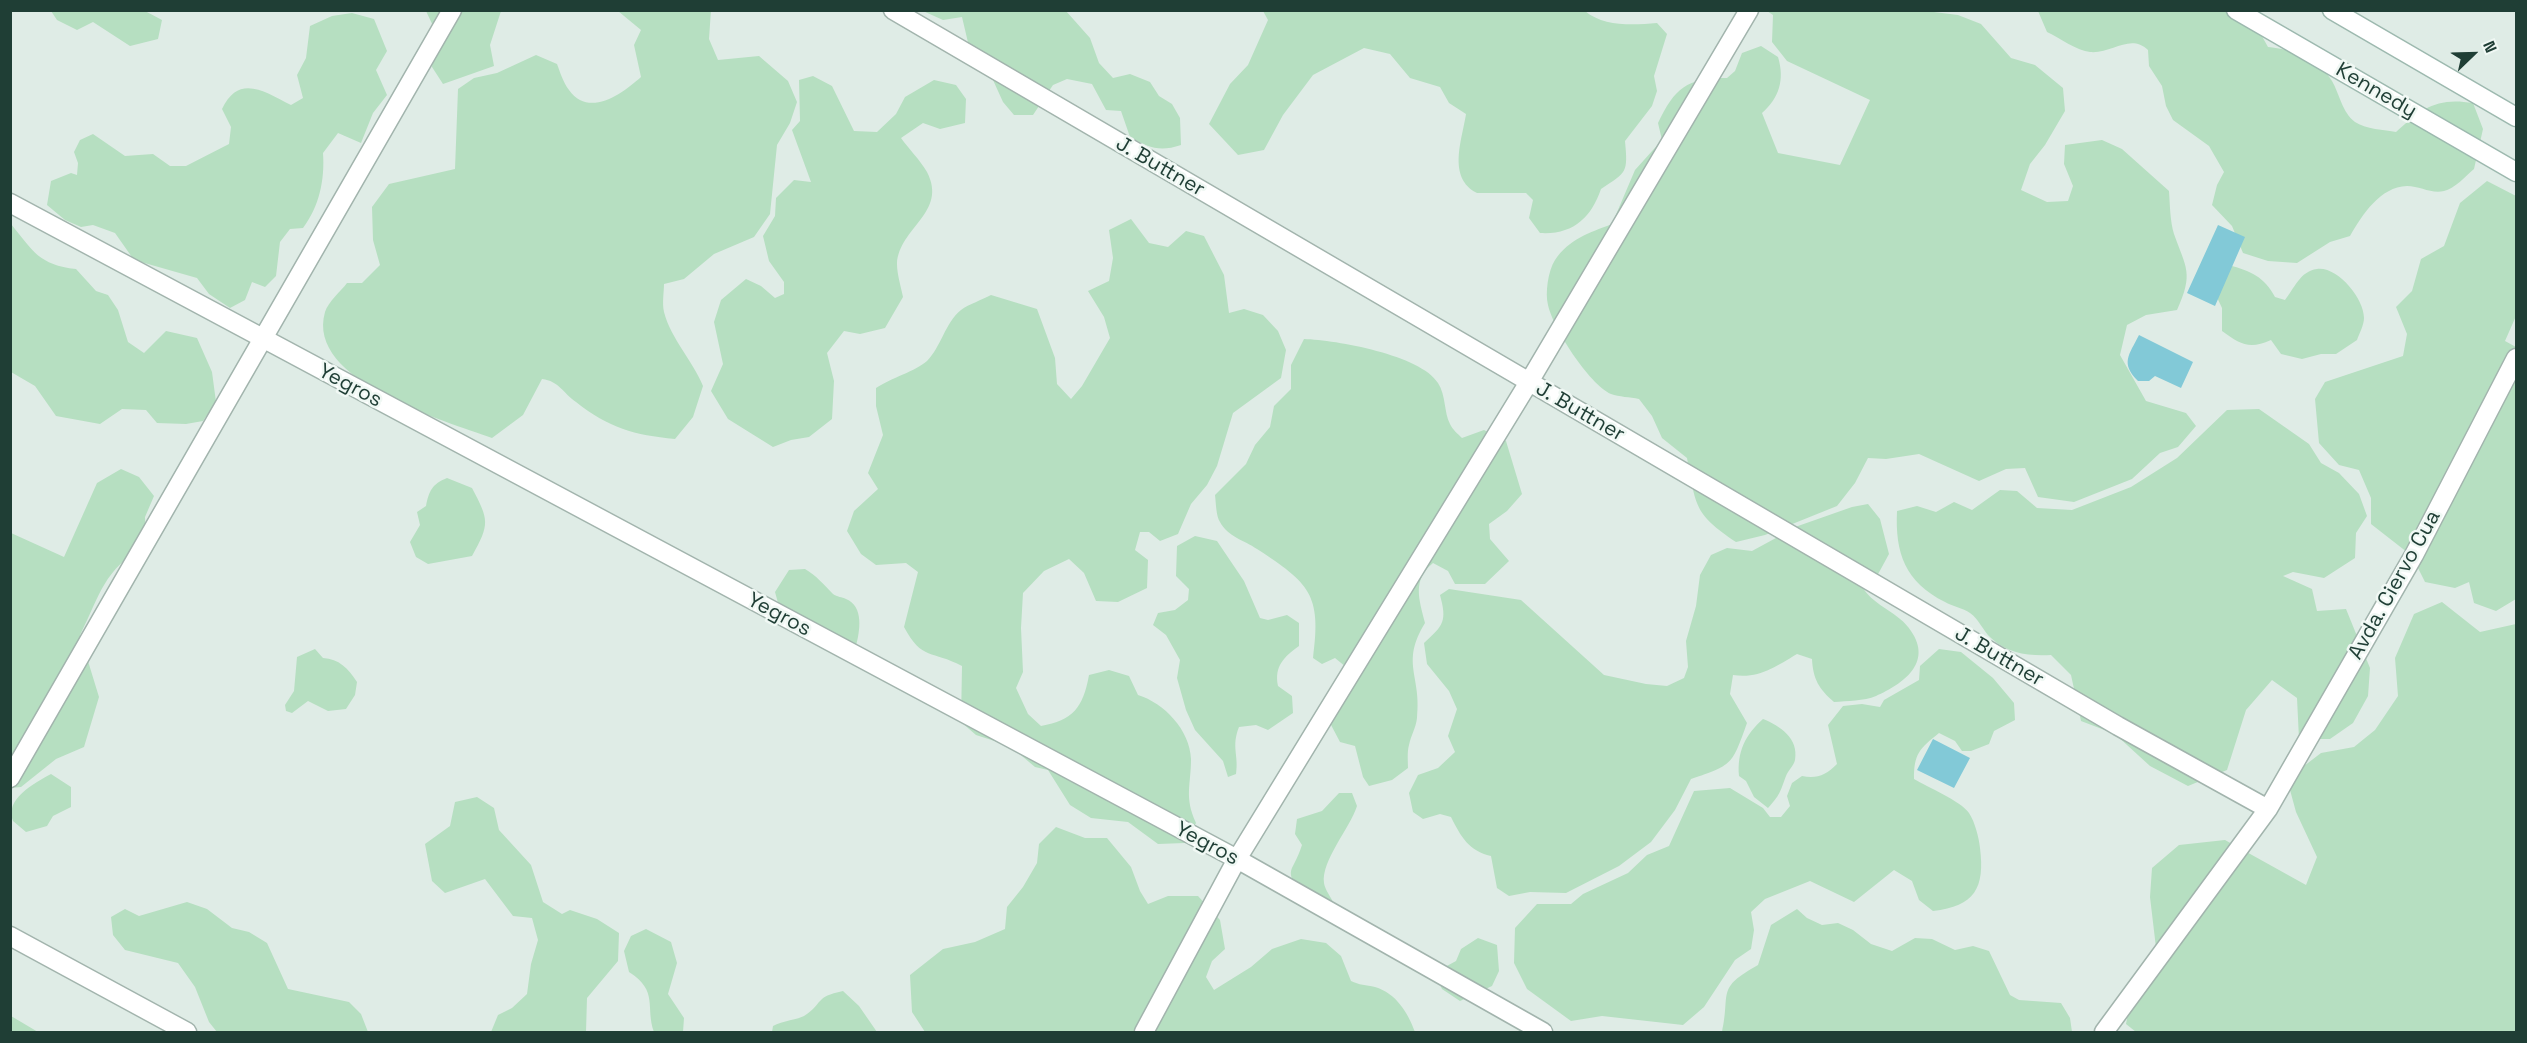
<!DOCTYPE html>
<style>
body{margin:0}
#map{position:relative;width:2527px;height:1043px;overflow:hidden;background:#dfece6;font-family:"Space Grotesk",sans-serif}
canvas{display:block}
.frame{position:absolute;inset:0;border:12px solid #1f3e35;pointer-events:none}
.north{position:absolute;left:2443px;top:24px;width:60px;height:60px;-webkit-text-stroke:4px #f0f8f4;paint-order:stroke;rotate:67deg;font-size:16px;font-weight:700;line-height:24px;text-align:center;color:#1f3e35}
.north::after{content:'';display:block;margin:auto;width:21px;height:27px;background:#1f3e35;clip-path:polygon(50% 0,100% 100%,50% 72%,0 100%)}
</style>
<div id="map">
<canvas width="2527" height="1043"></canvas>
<div class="frame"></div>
<div class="north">N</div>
</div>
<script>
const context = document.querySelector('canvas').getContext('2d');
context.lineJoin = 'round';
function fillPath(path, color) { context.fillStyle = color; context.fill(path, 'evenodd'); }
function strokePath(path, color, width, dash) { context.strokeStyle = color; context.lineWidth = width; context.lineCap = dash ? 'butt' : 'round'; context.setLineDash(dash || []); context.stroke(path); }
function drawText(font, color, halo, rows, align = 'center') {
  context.font = font + ' "Space Grotesk",sans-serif'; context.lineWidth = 5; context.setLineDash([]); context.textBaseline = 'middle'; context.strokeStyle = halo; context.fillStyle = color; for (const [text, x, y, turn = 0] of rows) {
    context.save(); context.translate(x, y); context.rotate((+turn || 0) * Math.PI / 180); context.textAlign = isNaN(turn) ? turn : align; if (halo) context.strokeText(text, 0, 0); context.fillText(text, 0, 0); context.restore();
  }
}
fillPath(new Path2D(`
 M711,10L709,39L718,60L759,56L788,81L797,102L790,123L777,145L770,214L754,237L714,254L684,279L664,284C664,292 662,303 664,312C671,339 693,361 703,386L693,417L675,439C634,435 609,428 576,402C563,393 559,381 542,379L523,415L492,438C445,421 305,381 325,312C328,302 341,291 347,283H362L380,265L373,240L372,207L389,184L455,169L458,89L474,78L497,73L536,55L557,64C560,72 563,82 569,90C589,118 622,94 641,77L634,45L641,30L618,11Z
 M1918,10L1958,15L1981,24L2011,58L2035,65L2063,88L2065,111L2045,145L2030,164L2021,190L2047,202L2068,201L2073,186L2064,164L2065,145L2102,140L2122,149L2169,191C2170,205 2170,221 2174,234C2186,268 2194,273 2177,310L2146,315L2127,325L2120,355L2146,401L2186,413L2196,426L2178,447L2160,453L2132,479L2074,502L2038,497L2025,468L2006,469L1979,481L1919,454L1886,459L1868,458L1855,483L1837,506L1765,535L1736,542C1694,514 1696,506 1687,458L1662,438L1652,416L1639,399C1630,397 1619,397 1611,394C1589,384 1553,328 1548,305C1545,293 1548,271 1555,260C1569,239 1589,233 1612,224L1635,170L1662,140L1658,123C1675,88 1686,78 1727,78L1735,71L1742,53L1761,46L1778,57C1785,80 1779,98 1762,113L1778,153L1840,165L1870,100L1787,61L1772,42L1773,15L1767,11Z
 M2140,10L2233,11L2254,22L2268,47C2292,49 2320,60 2332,81C2340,95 2342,112 2355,122C2365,129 2385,130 2396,132C2422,108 2437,97 2473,103L2483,129L2474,169C2466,176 2454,189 2444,191C2431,194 2420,186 2407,186C2380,187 2363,214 2350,236L2330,242L2297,263L2268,261L2243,253L2232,226L2212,205L2217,185L2224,172L2209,146L2173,120L2166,106L2162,86L2149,66L2148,50C2130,33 2112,54 2090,52C2077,51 2060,38 2047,32L2038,11Z
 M51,11H145L162,20L158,39L130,46L93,22L77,30L57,20Z
 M426,11H501L490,45L494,66L443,84L432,67L434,28Z
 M923,11H1066L1090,38L1099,63L1113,78L1130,74L1150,82L1159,96L1172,104L1180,118L1181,145C1160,152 1149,148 1130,137L1121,111L1106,110L1092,84L1067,79L1053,85L1033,115H1014L1003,102L993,80L974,68L962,17L943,20Z
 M1263,11H1585C1604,27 1633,25 1657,23L1667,34L1654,76L1657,91L1652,106L1625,141C1628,173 1627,172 1601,189C1591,218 1573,235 1540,233L1529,218L1533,200L1526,193H1477C1447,178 1462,140 1466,114L1449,103L1440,87L1410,78L1390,54L1364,48L1313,75L1283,115L1264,150L1238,155L1209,124L1230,84L1248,65L1268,20Z
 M352,13L374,19L387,51L376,70L387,95L373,113L361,143L338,133L323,153C325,180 319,207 303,228L290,229L280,242L276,276L265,287L252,282L245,300L230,308L209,294L197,278L134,260L115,233L93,225L81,227L65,220L47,205L51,181L71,173L77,175L78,163L74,152L80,140L93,134L125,156L153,154L170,166H186L229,144L231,127L222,109C239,73 265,92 291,105L303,98L297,75L306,58L310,26L332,16Z
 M813,76L832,86L854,131L877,132L896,114L905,97L934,80L956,85L966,99L965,123L940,129L923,123L901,138C909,149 920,160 927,172C948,213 899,227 897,264C897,274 901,287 903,297L885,328L860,334L844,331L827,353L834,381L832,419L809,437L791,440L773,447L728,419L711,391L723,364L714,322L721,300L746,279L761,286L775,298L784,294V282L769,261L763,236L775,216L776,198L794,180L811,182L792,130L800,121L799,80Z
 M2487,181L2516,196V316L2505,341L2516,347V599L2496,611L2474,603L2469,582L2455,588L2425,582L2412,556L2371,524V498L2359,470L2339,465L2319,443L2315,399L2325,382L2403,356L2407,334L2396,307L2412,291L2421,259L2444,246L2460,203Z
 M1131,219L1149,243L1168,247L1186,231L1204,236L1224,275L1229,313L1244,309L1263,315L1278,331L1286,350L1281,378L1233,413L1217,466L1207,485L1191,504L1178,534L1160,541L1149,532H1140L1135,550L1148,560L1147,588L1118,602L1096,601L1084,573L1069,559L1044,571L1023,593L1021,628L1023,672L1016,688L1028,714L1041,726C1073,720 1083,708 1089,675L1109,670L1129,676L1138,695C1164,703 1190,730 1191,759C1191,785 1184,797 1196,823L1185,843L1158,844L1128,822L1091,818L1070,805L1048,770L1035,767L1010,746L976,735L961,722L962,666C932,650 922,661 904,627L918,572L906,563L876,565L861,554L847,531L854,511L878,489L868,473L883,435L876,406V388C891,378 916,371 927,361C941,347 945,323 961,310C969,304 982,300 991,295L1037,309L1055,358L1057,384L1071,399L1082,386L1110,338L1104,317L1088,291L1109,281L1113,258L1109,230Z
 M11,224C33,251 39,265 76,269L96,291L108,295L118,310L128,342L144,353L166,331L197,338L212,372L216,402L203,421L186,424L157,423L146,410L122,409L100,424L56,416L35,386L11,372Z
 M2229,265C2250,271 2265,277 2275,297L2285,300C2294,289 2300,271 2317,269C2337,266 2364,298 2364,318C2364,325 2359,334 2357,340L2336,354H2321L2302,359L2281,354L2271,340C2249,350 2240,344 2222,331V308L2213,289Z
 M1304,339C1336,340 1421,355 1438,383C1446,395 1444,413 1450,424C1452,429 1458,434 1462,438L1484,430L1506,441L1522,494L1507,511L1489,524L1490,539L1509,561L1485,584H1455L1448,571L1433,563C1412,580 1419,599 1425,623C1400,664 1422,675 1417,718C1416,728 1411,735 1409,745C1407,752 1408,761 1408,768L1392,780L1369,786L1363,777L1355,746L1340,742L1330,723L1346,667L1335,658L1322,664L1313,658C1322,594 1309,583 1257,549C1244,540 1228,537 1220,522C1216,516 1216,503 1215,495L1246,464L1255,445L1270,427L1274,406L1291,389V365Z
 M2259,409L2309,444L2321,463L2339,473L2359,494L2367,516L2356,533L2355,558L2324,578L2293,572L2283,576L2312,589L2317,611L2346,609L2370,668L2368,696L2353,723L2330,739H2299L2297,698L2272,680L2246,710L2227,770L2188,786L2150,766L2115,734L2081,721L2071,675L2051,655C2029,656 2008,654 1991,638C1983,631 1979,619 1970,613C1963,608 1952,606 1945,602C1905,582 1895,553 1897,511L1917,506L1936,512L1954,502L1972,510L2000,490L2017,491L2037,508L2072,510L2131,487L2177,458L2227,410Z
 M121,469L139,477L154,496L145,517L146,544C102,573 102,591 80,635L99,697L84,747L56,759L21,787L11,788V533L64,557L97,483Z
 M447,478L472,488C489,520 490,524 472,556L428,564L416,557L410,542L420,525L417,512L426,506C429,491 432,484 447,478Z
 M1868,504L1880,519L1889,554L1877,576L1863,588C1875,607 1899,612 1911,631C1933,663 1903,684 1876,696C1864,701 1847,701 1834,702C1819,689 1813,679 1812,659L1797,654C1775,667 1759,679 1733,675L1730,694L1747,723C1732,765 1733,765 1691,779L1675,810L1651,842L1619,866L1566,893L1530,892L1509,896L1497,888L1491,856C1469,851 1461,837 1451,817L1440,814L1423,819L1413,812L1409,793L1418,775L1438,768L1455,752L1448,736L1457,709L1449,691L1427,664L1424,643C1444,625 1447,621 1440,595L1449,589L1521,600L1604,675L1646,684L1667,686L1684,678L1688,667L1686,641L1696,606L1700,575L1711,555L1727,548L1752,551L1798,526L1852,507Z
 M1195,536L1217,541L1244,581L1260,618L1268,620L1287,615L1299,623V646C1284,657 1274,666 1278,686L1292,696L1293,713L1268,730L1256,725L1239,727C1231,747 1239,755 1236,774L1228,777L1223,761L1195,730L1186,710L1177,678L1180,660L1166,635L1153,625L1158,613L1175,610L1188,600L1189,589L1176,576L1177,546Z
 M805,569C817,576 823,584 833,594C837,597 842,597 846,599C864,606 860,631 856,646L828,634L808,641L785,628L775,592L789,570Z
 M2442,602L2480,632L2516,624V1032H2136L2126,1024L2133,987L2159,973L2150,897L2152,868L2179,845L2225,840L2306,885L2317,857L2296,812L2287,779L2321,753L2354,747L2375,730L2398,696L2395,658L2414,614Z
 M315,649L323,658C339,659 348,668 357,682L355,695L346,709L328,711L308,701L292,713L286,711L285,705L294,691L297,657Z
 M1939,649L1961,652L1993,678L2014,703L2015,720L1994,731L1989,744L1971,751H1962L1955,741L1939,733C1919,749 1914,754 1914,779C1927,787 1961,801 1969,813C1975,822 1979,838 1980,848C1985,888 1975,906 1933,911L1919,900L1912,881L1894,870L1854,902L1810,881L1765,899L1751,912L1754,930L1751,949L1735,960L1704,1007L1683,1025L1602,1016L1571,1021L1527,989L1514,963L1515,928L1537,904H1571L1583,894L1628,873L1647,855L1669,846L1694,791L1730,788L1763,808L1770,817H1781L1790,806L1787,796L1792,783L1802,776C1817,779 1826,775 1837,764L1828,725L1843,706L1862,704L1880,707L1884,700L1919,680L1920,666Z
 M1763,719C1780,726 1799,738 1795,760C1794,765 1788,771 1786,776C1780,792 1780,795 1768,808L1754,797L1746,781L1739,776C1737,752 1745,735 1763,719Z
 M51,774L71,787V807L53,816L47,826L26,832L13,821C4,800 34,783 51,774Z
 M1339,793H1352L1357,806C1350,828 1321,861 1324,883C1325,890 1331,897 1334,904L1302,898C1283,865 1292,876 1302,845L1295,834L1297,819L1322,811Z
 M477,797L494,808L499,830L531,865L543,902L562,914L570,910L597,919L619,933L618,961L587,998L586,1032H491L498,1015L512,1008L527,994L531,964L538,940L532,918L513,916L485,879L445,893L432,881L425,844L450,826L455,802Z
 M1056,827L1085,838H1107L1131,867L1140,891L1148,904L1168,896H1198L1220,920L1225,949L1212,961L1206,977L1214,990L1251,967L1272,949L1301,939L1326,943L1341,956L1351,981C1359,985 1366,985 1375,987C1396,993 1408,1013 1415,1032H925L912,1012L910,975L943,949L975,942L1005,929L1007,907L1023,887L1037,863L1039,844Z
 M187,902L207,909L232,928L249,932L267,943L288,989L349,1002L361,1014L368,1032H217L209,1022L195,987L178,963L125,950L113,935L111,917L125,909L139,916Z
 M1797,909L1807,918L1822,925L1838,923L1853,930L1871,944L1892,951L1915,938L1932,939L1955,950L1973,946L1989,951L2010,995L2019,1000L2061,1003L2070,1018L2072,1032H1722C1731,992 1715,989 1758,965L1771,925Z
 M646,929L671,942L677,963L668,994L684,1018L683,1032H654C645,1007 659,991 629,972L624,951L631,936Z
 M1478,938L1497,945L1499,971L1492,986L1460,1001L1442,989L1434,973L1456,961L1461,949Z
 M843,991L859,1006L877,1032H772L773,1026C782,1021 799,1019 804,1016C824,1003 814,997 843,991Z
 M11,1016L38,1032H11Z`), '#b6dfc1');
fillPath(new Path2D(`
 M2218,225L2245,237L2215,306L2187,293Z
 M2139,335L2193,362L2181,388L2155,376L2149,381H2138C2120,363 2129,355 2139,335Z
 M1933,739L1970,758L1954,788L1917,770Z`), '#82c9d7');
const street = new Path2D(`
 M893,10L2118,726L2268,809
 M10,203L1237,859L1543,1032
 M10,778L452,10
 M10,936L187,1032
 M1144,1032L1237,859L1529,382L1749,10
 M2104,1032L2268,809L2414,555L2516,358`);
const secondary = new Path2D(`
 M2236,10L2516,172
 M2332,10L2516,117`);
strokePath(street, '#a2b4ad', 21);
strokePath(secondary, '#9db9af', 21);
strokePath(street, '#fff', 18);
strokePath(secondary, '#fff', 18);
drawText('21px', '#1f3e35', '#f0f8f4', [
 ["Kennedy",2376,91,30],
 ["J. Buttner",1160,167,30],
 ["Yegros",350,386,28],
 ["J. Buttner",1580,412,30],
 ["Avda. Ciervo Cua",2395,585,-61],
 ["Yegros",779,615,28],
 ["J. Buttner",1999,657,30],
 ["Yegros",1207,844,28]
]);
</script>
